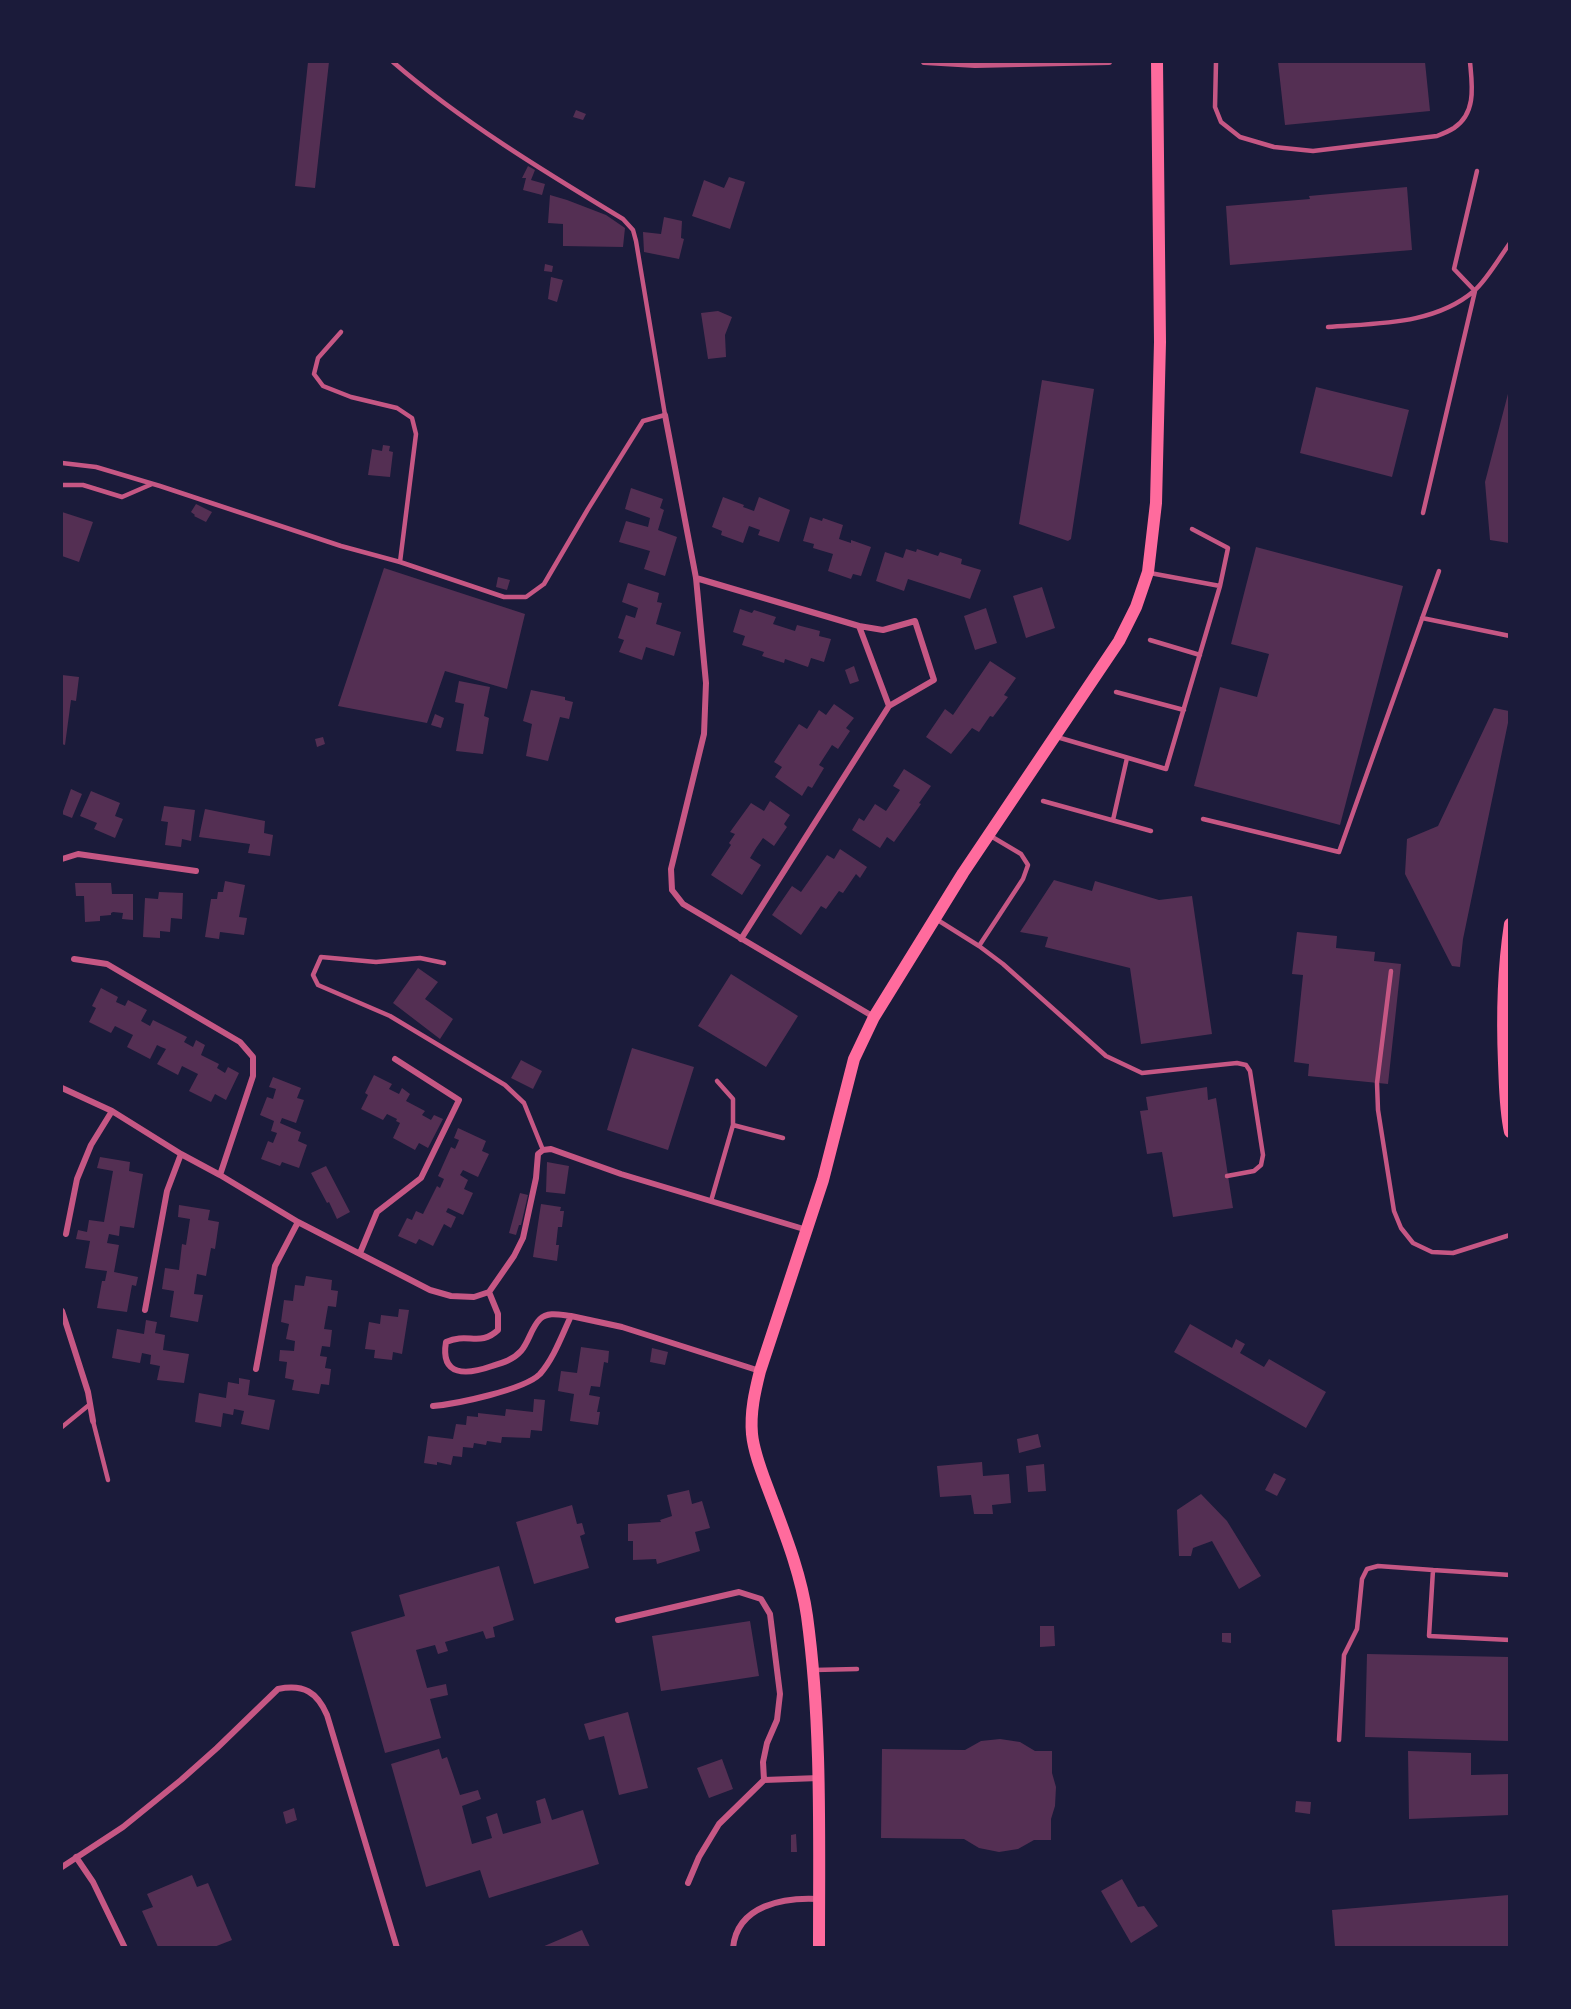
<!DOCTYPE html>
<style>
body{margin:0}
#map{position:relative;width:1571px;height:2009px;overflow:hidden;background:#1b1b3a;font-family:"IBM Plex Sans",sans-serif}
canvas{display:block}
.frame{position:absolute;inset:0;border:63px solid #1b1b3a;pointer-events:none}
</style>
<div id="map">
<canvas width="1571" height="2009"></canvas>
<div class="frame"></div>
</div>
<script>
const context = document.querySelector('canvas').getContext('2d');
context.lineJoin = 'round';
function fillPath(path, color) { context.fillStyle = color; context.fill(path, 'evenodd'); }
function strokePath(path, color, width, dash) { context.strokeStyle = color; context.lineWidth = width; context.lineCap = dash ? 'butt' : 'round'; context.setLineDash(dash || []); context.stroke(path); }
fillPath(new Path2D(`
 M308,62H329L315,188L295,186Z
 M1278,62H1425L1430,111L1285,125Z
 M576,110L586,114L583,120L573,117Z
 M528,166L535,170L531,180L545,184L542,195L523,190L526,178H522Z
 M729,177L745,182L730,229L692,216L704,180L724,188Z
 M1407,187L1412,250L1230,265L1226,206L1310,199L1309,196Z
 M550,195L567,200L606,215L625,228L623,247L563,246V224L548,223Z
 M664,217L682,221L681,238L684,239L679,259L644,252L643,232L661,234Z
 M545,264L553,266L552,272L544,271Z
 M551,277L563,280L557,302L548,299Z
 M718,311L732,317L725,335L726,357L708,359L701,313Z
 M1042,380L1094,389L1071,539L1068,541L1019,524Z
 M1316,387L1409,410L1392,477L1300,453Z
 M1509,390V543L1490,540L1485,482Z
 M383,445L390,446L389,451L393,452L390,477L368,475L372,449L382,451Z
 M631,488L663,499L660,508L664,510L658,530L677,537L665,576L644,569L650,551L619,542L626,521L648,527L650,518L625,509Z
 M723,497L744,505L743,507L754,511L759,497L790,510L779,542L758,535L760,530L749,526L743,543L721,535L722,531L712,527Z
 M196,504L212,512L206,522L194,516L195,515L191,512Z
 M62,512L93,522L79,562L62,556Z
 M810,517L822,521L823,518L843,525L839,539L851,543V540L871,547L861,576L853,574L851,579L828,571L833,554L813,548L814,544L803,541Z
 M1256,547L1403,586L1340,825L1194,786L1220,687L1257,697L1269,654L1231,644Z
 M906,549L916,552L917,549L938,556L940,552L962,559L961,564L981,570L970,599L908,579L904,591L876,581L885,552L903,558Z
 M384,568L525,614L507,689L445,671L427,723L338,706Z
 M498,577L510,580L507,590L496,587Z
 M628,583L659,593L657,602L662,603L656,624L681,632L674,656L646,647L642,660L619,652L624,640L618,638L626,615L635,618L638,608L622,602Z
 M1042,587L1055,628L1026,638L1013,596Z
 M986,608L997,643L975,650L964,616Z
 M740,609L752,613L754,610L776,617L773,624L795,631L797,625L820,631L819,636L831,639L824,662L811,658L808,667L785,659L784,663L762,656L764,652L742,645L745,636L733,632Z
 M990,661L1016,678L1004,695L1008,697L993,717L990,716L979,732L972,728L951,754L926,737L945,709L953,715Z
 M854,666L859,681L850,684L845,670Z
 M62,675L79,677L76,701L71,700L65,745L62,744Z
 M459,681L490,687L484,716L489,718L483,754L456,751L464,704L455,702Z
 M531,690L565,697V700L573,702L569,719L560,717L548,761L526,756L532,724L523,721Z
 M834,704L854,718L846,728L850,731L838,749L832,745L819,765L824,768L812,788L808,786L802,796L775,777L782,767L774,762L799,724L807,729L819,710L826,715Z
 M1494,708L1509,711V718L1463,939L1460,967L1452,966L1405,874L1407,839L1438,826Z
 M435,714L444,718L441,728L431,725Z
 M323,737L325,744L317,747L315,739Z
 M904,769L931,786L919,803L921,804L894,842L887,837L880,848L852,830L859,818L864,821L875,804L886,811L900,790L893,786Z
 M71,789L82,794L72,818L62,814Z
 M91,791L120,803L115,816L123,819L115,838L94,829L97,823L80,816Z
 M770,801L790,815L784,824L787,827L774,846L763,838L756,848L750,858L761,865L742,895L711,875L731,845L729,843L735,834L730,832L751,803L764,811Z
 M164,806L195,810L191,841L182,839L181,847L165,845L168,822L161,821Z
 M205,809L265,821L264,833L273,835L270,856L248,853L250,844L199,837Z
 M840,849L867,867L860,878L856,874L843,893L839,891L826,909L821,906L801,935L772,915L792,886L801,892L827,855L834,859Z
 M1054,880L1092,891L1095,881L1159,900L1192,896L1212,1034L1141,1044L1130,968L1045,947L1048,937L1020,932Z
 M225,881L245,885L239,917L247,918L244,935L220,932L219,939L205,937L211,899H217L218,892H223Z
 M75,883H111L112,894H133V920L122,919L123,913L113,912L111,913V915L100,916V921L85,922L84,896H76Z
 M159,892L183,893L182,919L171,918L170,932L160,931V938L143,937L145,898L158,899Z
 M1297,932L1337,936L1336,948L1375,952L1374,961L1401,964L1388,1084L1308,1076L1309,1064L1294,1062L1303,975L1292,974Z
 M418,968L438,982L425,999L453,1019L440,1039L393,1003Z
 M731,974L798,1016L766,1067L698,1026Z
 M101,988L118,997L116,1002L125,1006L128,1000L147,1010L141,1021L150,1026L153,1020L187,1037L184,1042L193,1047L196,1040L205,1045L201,1055L219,1064L217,1068L225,1073L228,1067L239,1073L226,1100L215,1094L211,1102L189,1091L198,1074L182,1066L178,1075L157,1064L166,1049L161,1047L157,1045L150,1059L127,1047L133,1035L115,1026L111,1033L89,1022L96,1008L92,1006Z
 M632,1048L694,1067L668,1150L607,1130Z
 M521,1060L542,1071L533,1089L511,1078Z
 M374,1075L392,1084L389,1089L399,1094L402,1088L410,1094L406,1101L425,1111L422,1115L431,1120L434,1115L443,1119L428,1148L419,1143L415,1150L393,1138L400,1123L396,1121L397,1119L387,1114L383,1120L361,1109L368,1095L365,1093Z
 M273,1077L301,1088L297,1098L304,1100L296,1123L282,1118L280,1123L301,1132L298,1141L307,1145L299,1168L282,1162L280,1166L261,1159L268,1141L273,1143L277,1133L271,1131L274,1121L260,1115L267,1097L273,1099L276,1089L269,1087Z
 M1207,1087L1208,1100L1216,1098L1233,1208L1173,1217L1162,1152L1147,1154L1140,1111L1148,1110L1146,1097Z
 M458,1128L486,1141L482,1151L489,1154L478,1177L463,1170L460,1175L468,1180L464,1189L473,1193L463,1215L448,1208L446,1212L456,1217L451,1228L444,1224L433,1246L419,1239L416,1244L398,1236L407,1218L412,1220L416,1211L423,1214L437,1186L440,1188L444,1179L438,1176L451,1147L455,1149L459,1140L454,1138Z
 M100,1157L130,1162L129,1171L143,1174L134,1228L120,1226L119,1236L109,1234L107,1243L119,1245L114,1272L138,1277L136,1286L132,1285L127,1312L97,1308L102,1281H105L107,1271L85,1268L90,1241L76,1239L78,1230L87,1232L89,1220L104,1222L113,1171L97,1168Z
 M547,1162L569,1166L565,1194L546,1192Z
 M326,1166L350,1212L337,1219L329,1202L327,1203L311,1173Z
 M520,1193L528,1195L521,1225H519L516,1235L509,1233Z
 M541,1204L561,1207L560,1211H564L562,1227H558L556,1245H559L557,1261L533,1257Z
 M179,1205L210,1210L208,1220L219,1222L215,1249L211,1248L206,1276L197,1274L194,1294L203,1295L198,1322L170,1317L174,1291L162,1289L165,1268L179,1270L182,1244L186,1245L190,1219L178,1217Z
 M306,1276L332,1280L331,1290L338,1291L336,1307L328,1306L324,1329L332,1330L330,1347L322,1346L320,1356L327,1357L325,1368L331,1369L329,1385L321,1384L319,1394L292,1390L294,1380L285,1378L287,1362L279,1361L280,1350L294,1351L295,1341L286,1339L289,1324L281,1322L284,1300L293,1301L295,1285L304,1286Z
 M399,1309L409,1310L402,1354L393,1352L392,1360L374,1358L375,1350L365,1349L369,1322L380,1324L381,1315L398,1317Z
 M146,1320L157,1322L155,1333L165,1335L163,1350L189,1354L184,1383L157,1380L160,1366L150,1364L151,1355L142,1353L140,1363L112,1358L117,1329L144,1334Z
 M1190,1324L1232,1348L1236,1339L1245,1344L1240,1353L1264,1367L1269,1359L1326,1392L1306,1428L1174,1352Z
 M581,1347L609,1351L608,1363L604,1362L600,1387L591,1386L589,1395L600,1397L597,1412H600L598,1425L570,1421L574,1394L558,1391L561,1371L577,1373Z
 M652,1348L668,1352L665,1365L650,1362Z
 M239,1378L250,1380L248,1395L275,1400L269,1430L241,1424L244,1411L234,1409L233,1415L223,1413L221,1427L195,1422L199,1393L226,1398L228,1382L239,1384Z
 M534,1399L545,1400L542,1431L531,1430L530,1438L502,1437L501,1443L487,1441L486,1445L474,1443L473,1448L463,1447L462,1457L453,1456L451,1465L437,1462V1465L424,1463L428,1436L453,1439L456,1424L466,1425L467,1416L478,1417V1413L505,1416L506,1409L533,1412Z
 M1038,1434L1041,1447L1019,1453L1017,1439Z
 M982,1462L983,1476L1009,1474L1011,1503L992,1505L993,1514H974L971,1495L940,1497L937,1466Z
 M1044,1464L1046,1491L1028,1492L1026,1466Z
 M1274,1473L1286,1479L1277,1496L1265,1490Z
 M689,1490L692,1504L702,1501L710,1528L695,1532L700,1551L657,1564L656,1559L633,1560V1541H628V1524L661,1522L660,1520L672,1516L667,1495Z
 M1201,1494L1227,1521L1261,1576L1239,1589L1212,1541L1193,1548L1191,1556H1179L1177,1510Z
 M572,1505L577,1524L582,1523L585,1534L580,1536L589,1568L534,1584L516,1522Z
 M499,1566L514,1620L493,1627L495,1637L486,1639L483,1631L445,1642L448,1651L438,1654L435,1645L416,1650L427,1688L446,1684L448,1695L430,1699L441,1738L385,1753L351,1632L405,1616L399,1595Z
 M750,1621L759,1676L661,1691L652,1636Z
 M1040,1626H1054L1055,1646L1040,1647Z
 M1222,1633H1231V1643L1222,1642Z
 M1367,1654L1509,1657V1741L1365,1737Z
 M628,1712L648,1788L619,1795L604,1736L589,1740L584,1724Z
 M1000,1739L1020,1742L1035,1751H1052V1773L1056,1787L1055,1806L1051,1819V1840H1034L1018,1849L999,1852L979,1848L964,1839L881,1838L882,1749L965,1750L981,1741Z
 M439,1749L442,1759L447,1757L460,1795L478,1790L481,1799L462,1806L472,1844L492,1838L486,1817L497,1813L503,1834L541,1823L536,1801L545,1798L552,1820L583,1810L599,1864L489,1898L480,1870L426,1887L391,1764Z
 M1408,1751L1471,1753V1775L1509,1774V1815L1409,1819Z
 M722,1759L733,1789L709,1798L697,1768Z
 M1296,1801L1311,1802L1310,1814L1295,1812Z
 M294,1808L297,1820L286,1824L283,1812Z
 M796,1834L797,1852H791V1835Z
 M192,1875L197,1887L208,1883L232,1940L214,1947H158L142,1911L153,1907L147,1894Z
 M1122,1879L1138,1907L1144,1906L1158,1926L1131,1943L1101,1891Z
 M1509,1895V1947H1335L1332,1910Z
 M582,1930L590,1947H542Z`), '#542f53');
strokePath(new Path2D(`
 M1216,62L1215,107L1221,122L1240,137L1274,147L1313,151L1437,136C1442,134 1449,131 1454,128C1477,113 1472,84 1470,62
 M1328,327C1377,323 1434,325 1474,291C1486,281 1500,257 1510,243
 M341,332L318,358L314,374L323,386L351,397L397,408L412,418L416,434L400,562
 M62,463L96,467L160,486L341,546L400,562L504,597H526L544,584L588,509L643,421L665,415L636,241L633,230L623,219C545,172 461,121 393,62
 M62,485H83L122,497L152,484
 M1423,513L1475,291L1454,269L1477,171
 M1192,529L1228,548L1220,586
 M1422,618L1510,636
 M1150,640L1200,655
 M1116,692L1184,710
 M1057,737L1166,769L1220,586L1150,573
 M1043,801L1151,831
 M1203,819L1339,852L1439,571
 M1113,820L1127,758
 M936,919L979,946L1023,879L1028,865L1021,854L989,835
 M979,946L1003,964L1106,1056L1142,1073L1237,1063L1246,1065L1250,1071L1263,1155L1261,1165L1254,1171L1227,1176
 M444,963L420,958L376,962L321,957L313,975L318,985L390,1016L505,1085L524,1103L543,1150
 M1391,971L1377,1083L1378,1110L1394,1211L1401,1228L1413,1243L1432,1252L1453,1253L1510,1235
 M717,1081L733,1099V1125
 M711,1201L733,1125L783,1138
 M93,1421L108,1480
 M62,1427L89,1405
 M1510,1575L1433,1570L1429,1636L1510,1640
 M814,1670L857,1669
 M1339,1740L1344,1655L1357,1629L1362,1579L1367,1569L1378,1566L1433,1570`), '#c65784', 4.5);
strokePath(new Path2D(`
 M924,62L975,65L1109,62
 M665,415L696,578L706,683L704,734L671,869L672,890L683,904L874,1017
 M696,578L859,626L889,706L741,939
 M859,626L883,630L915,621L934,680L889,706
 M62,859L78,854L196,871
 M74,959L107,964L240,1042L253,1057V1076L220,1175
 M62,1088L112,1111L181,1154L220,1175L298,1222L430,1290L451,1296L474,1297L489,1292L514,1256L523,1238L536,1178L538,1154L543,1150L551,1149L621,1174L807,1230
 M66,1234L77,1179L91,1145L112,1111
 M360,1253L377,1212L421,1178L459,1100L395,1059
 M489,1292L498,1314V1330C480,1347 468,1332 446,1342C440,1377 467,1375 492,1366C502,1363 513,1360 521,1351C529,1342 531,1328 540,1319C548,1311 561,1315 571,1316
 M145,1310L167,1191L181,1154
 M62,1311L88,1392L93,1421
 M256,1369L275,1266L298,1222
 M433,1406C456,1404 524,1390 540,1374C554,1358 562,1335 571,1316L622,1327L760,1371
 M618,1620L739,1592L761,1599L770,1614L780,1694L777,1720L767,1743L763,1762L764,1780
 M76,1857L93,1882L125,1948
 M62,1867L123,1827L181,1780L217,1748L278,1689C304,1684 317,1692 327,1715L397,1948
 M688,1883L699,1857L719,1824L764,1780L819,1778
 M733,1948C737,1905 784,1897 819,1899`), '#c65784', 6);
strokePath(new Path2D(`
 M1510,924C1503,970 1502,1016 1504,1063C1505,1086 1505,1109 1510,1132
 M819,1948C819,1837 822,1726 807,1616C801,1574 785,1534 770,1494C763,1475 754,1454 752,1434C750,1412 755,1391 760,1371L823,1180L854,1059L874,1017L963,873L1119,641L1136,607L1148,572L1156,503L1160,342L1157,62`), '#ff6b9d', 12);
</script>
